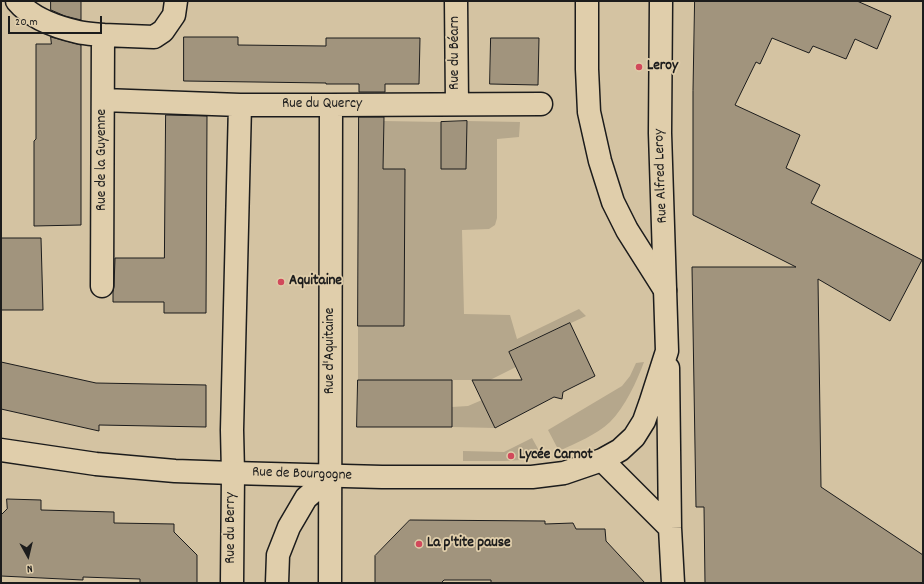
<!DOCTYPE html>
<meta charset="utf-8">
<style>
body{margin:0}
#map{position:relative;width:924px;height:584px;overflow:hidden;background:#d4c3a2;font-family:Dekko,sans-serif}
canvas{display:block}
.frame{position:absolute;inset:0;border:2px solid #1c1c1c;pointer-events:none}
.north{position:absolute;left:8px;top:536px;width:40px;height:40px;-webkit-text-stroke:3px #e0ceab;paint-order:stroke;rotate:172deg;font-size:11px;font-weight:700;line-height:16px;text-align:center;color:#1c1c1c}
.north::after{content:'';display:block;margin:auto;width:14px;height:18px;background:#1c1c1c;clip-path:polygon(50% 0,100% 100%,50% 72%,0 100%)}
.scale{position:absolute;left:8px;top:16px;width:94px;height:18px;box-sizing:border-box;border:2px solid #1c1c1c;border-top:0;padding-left:5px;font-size:12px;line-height:14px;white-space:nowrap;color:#1c1c1c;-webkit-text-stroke:3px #e0ceab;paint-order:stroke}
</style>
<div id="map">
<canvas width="924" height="584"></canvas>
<div class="frame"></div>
<div class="north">N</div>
<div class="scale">20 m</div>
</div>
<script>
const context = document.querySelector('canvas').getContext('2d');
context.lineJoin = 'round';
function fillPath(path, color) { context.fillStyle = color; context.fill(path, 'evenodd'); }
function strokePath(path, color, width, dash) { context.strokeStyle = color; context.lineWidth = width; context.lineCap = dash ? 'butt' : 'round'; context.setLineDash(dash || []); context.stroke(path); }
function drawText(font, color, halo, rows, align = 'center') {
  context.font = font + ' Dekko,sans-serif'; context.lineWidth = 3.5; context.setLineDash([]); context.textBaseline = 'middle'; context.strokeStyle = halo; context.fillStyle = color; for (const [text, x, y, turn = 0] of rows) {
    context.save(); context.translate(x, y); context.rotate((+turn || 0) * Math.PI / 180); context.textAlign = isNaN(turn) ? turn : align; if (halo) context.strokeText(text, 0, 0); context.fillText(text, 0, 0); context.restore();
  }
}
fillPath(new Path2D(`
 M384,121L441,122L442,169H465L467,121L520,122L519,137L497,139V218L495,225L489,229L462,230L464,314L510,315L517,339L579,309L586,316L509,352L516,367L476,387L472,380H358V326L383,169Z
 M644,362C637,381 625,407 610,422C596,435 576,443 559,451L548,430L622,386L630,376L636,363Z
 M482,400L495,428L452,427V407L468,406Z
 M532,438L542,456L523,460L504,461H463V451L504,452Z`), '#b5a78c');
const building = new Path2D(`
 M51,1H81V20L65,16L51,10Z
 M695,1H857L891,16L877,49L855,39L846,59L813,46L809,53L772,38L760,64L756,62L735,105L800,135L786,168L820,185L811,203L922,260L890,321L818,279L821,487L923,555V583H705L704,507H696L692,267H796L693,215V91Z
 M51,37L81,45V225L34,226V141L36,139V44H51Z
 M184,37H238V45L326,46V38H420L419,84H385V92H359V84H326V83L184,81Z
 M491,38H539L538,85L490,84Z
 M166,115L207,116L206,313H164V302H113V292L114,286L115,258H164Z
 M359,117H384L383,169H405L404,326H358Z
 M467,121L466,169H441V122Z
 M1,238H41L43,310H1Z
 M570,323L595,376L563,392L562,399L554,397L495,428L472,380H522L509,352Z
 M1,362L96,383L206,385V427L99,425V431L1,409Z
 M358,380H452V427H357Z
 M7,499L41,500V510L114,512V523L174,524V532L197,555V583H140V579L83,577V580L1,576V515L7,509Z
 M410,520L545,521V524L573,523L576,529H605L606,541L645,583H491V580H444L441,583H375V556Z`);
fillPath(building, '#a1947d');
strokePath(building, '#1c1c1c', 1);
const minor = new Path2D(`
 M17,1C32,19 56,27 78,32C86,34 95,34 103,35
 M456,1L457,104
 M587,1V69L589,112L600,161L613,202L627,230L665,290
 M103,100L240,105H331L541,104
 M102,286L103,35L154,37L163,31L174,15L176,1
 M232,583L233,473L232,430L240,105
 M277,583L278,555L289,527L306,498L331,476
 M330,583L331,105`);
const major = new Path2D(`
 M668,368L670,528L673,583
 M1,450L96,464L175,471L233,473L382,477H532L564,473L602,460L620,450L634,437L644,421L650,404L667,351L660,133L661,1
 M602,460L670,528`);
strokePath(minor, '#1c1c1c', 25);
strokePath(major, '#1c1c1c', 25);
strokePath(minor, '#e0ceab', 22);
strokePath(major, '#e0ceab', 22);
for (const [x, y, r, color] of [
 [639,67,4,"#d1495b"],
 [281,282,4,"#d1495b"],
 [511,456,4,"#d1495b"],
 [419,544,4,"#d1495b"]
]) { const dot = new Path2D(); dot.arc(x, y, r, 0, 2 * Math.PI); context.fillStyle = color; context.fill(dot); strokePath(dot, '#e0ceab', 1.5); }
drawText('15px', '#1c1c1c', '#e0ceab', [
 ["Rue du Béarn",456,53,-90],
 ["Rue du Quercy",322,105],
 ["Rue de la Guyenne",103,160,-90],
 ["Rue Alfred Leroy",662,176,-92],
 ["Rue d'Aquitaine",331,351,-90],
 ["Rue de Bourgogne",302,475,2],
 ["Rue du Berry",232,528,-90]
]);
drawText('bold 15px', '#1c1c1c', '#e0ceab', [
 ["Leroy",647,67],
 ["Aquitaine",289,282],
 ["Lycée Carnot",519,456],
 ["La p'tite pause",427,544]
], 'left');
</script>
